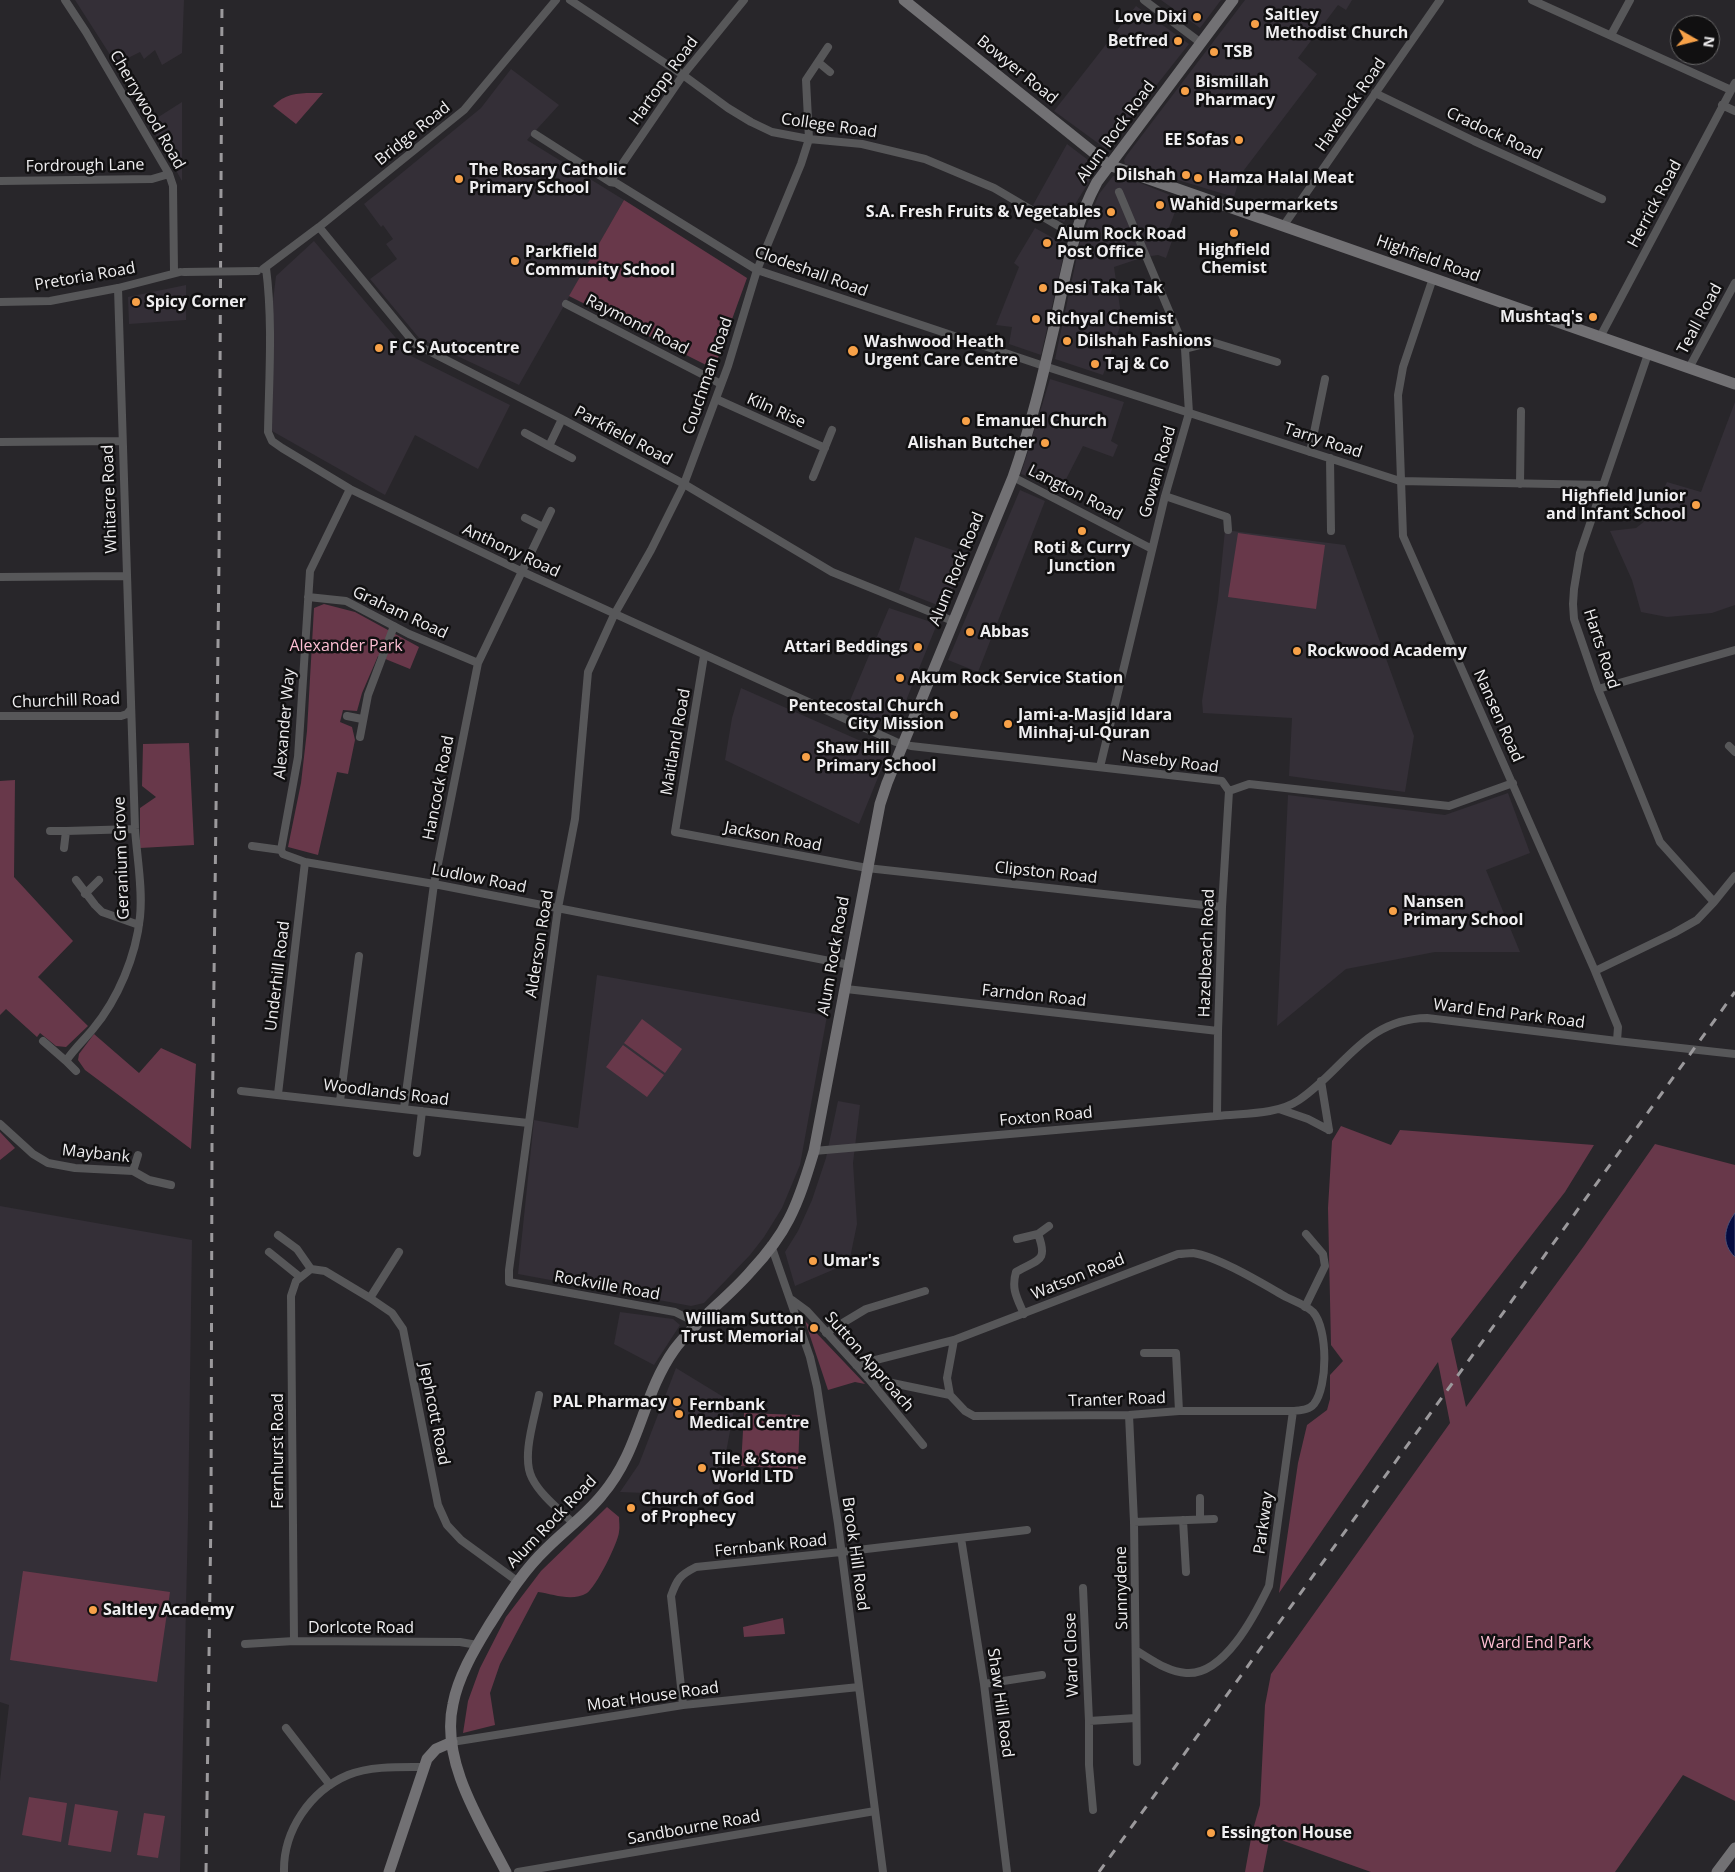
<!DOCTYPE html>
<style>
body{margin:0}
#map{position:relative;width:1735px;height:1872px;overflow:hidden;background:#28262a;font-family:"Open Sans",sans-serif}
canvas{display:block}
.north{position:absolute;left:1670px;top:15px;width:50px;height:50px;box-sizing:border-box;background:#111011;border:1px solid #6a696a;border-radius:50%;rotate:98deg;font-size:14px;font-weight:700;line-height:20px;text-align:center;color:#efeef0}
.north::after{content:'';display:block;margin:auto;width:18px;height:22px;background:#f7a148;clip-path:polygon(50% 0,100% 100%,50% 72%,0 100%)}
</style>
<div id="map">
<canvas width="1735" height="1872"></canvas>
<div class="north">N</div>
</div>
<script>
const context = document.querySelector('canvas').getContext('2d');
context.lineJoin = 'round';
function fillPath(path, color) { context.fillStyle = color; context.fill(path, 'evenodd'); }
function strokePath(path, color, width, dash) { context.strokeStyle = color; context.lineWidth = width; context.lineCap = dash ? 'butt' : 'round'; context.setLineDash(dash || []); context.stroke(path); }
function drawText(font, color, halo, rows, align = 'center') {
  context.font = font + ' "Open Sans",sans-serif'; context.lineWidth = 5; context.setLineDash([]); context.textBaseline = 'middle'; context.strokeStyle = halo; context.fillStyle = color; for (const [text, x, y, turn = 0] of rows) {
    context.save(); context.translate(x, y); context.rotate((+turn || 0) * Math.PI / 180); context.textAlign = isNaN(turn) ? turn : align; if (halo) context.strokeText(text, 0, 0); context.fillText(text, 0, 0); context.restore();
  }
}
fillPath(new Path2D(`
 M75,0H184L182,53L162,65L155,50L144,59L140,52L116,64Z
 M1161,0H1221L1200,28Z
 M1245,0H1352L1346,10L1338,5L1298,58L1317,74L1241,174L1234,197L1125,164L1124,160L1127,155Z
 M1136,6L1189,44L1106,149L1054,111Z
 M511,69L559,105L527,140L624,200L519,385L419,338L370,279L397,259L386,244L393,239L383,225L381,227L364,204L481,108Z
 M182,102V181L149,123Z
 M1067,144L1096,166L1087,185L1064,222L1033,205Z
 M1113,176H1123L1180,199L1165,238L1172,241L1166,258L1158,255L1144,257L1114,267L1122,321L1103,375L1055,359L1080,242L1099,194Z
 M1035,228L1066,245L1041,355L1009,344L1012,327L996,325L1019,267L1014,263Z
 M314,241L411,356L510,405L478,469L415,435L385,495L272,431L273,301L276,276Z
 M186,285V320L129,324L128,297Z
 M1050,379L1124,402L1111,441L1118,445L1113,457L1083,446L1061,489L1021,474Z
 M1735,402V605L1712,613L1667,617L1641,612L1632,580L1610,531L1636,528L1650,517L1667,482L1701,492Z
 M1020,490L1045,501L978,672L948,660Z
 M1225,530L1345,545L1414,736L1405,792L1289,776L1292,718L1203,713L1202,701L1218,600Z
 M915,537L967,555L945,608L899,590Z
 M889,608L937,624L895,728L846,710Z
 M741,688L888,753L859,824L725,760L732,718Z
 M1508,793L1530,853L1486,870L1520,952H1435L1346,969L1277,1026L1288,795L1445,815Z
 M597,975L827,1016L800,1165L782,1208L764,1237L750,1255L704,1303L691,1306L518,1274L534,1120L578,1128Z
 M838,1101L860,1105L853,1163L857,1224L849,1263L795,1286L785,1252L798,1231L812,1200L826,1158Z
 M0,1206L192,1240L188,1519L180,1872H0V1781L9,1705L0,1702Z
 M620,1312L673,1319L680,1325L654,1365L614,1344Z
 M676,1368L735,1404L718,1496L620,1492L639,1464Z`), '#342f37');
fillPath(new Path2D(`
 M323,93L296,124L273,106C287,91 305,93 323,93Z
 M624,200L747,278L714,369L569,296Z
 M1238,533L1325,545L1316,609L1228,597Z
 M324,604L355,612L419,647L410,669L378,656L362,693L357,711L343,710L340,722L352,727L355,740L348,774L337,772L318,855L288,847L301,783L307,731L314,608Z
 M189,743L194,845L140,848V808L156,797L142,786L143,744Z
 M15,780L14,877L73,941L38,977L88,1026L66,1047L56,1046L40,1033L37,1037L6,1009L0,1015V781Z
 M642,1019L682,1049L665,1073L624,1043Z
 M94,1034L139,1073L161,1048L196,1064L191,1149L85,1070L78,1060L79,1054Z
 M623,1045L664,1075L647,1097L606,1067Z
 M1341,1126L1391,1145L1400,1130L1594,1145L1565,1192L1451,1339L1466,1407L1584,1246L1655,1144L1735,1165V1801L1683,1775L1615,1872H1371L1270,1836L1263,1872H1245L1252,1833L1260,1805L1265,1705L1271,1674L1450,1423L1438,1362L1279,1593L1298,1463L1307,1425L1327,1410L1330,1399V1375L1343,1361L1331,1345L1328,1208L1332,1141Z
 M0,1132L15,1148L0,1160Z
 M805,1321L865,1384L855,1382L828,1390Z
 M744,1413L800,1415L798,1469L741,1466Z
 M607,1507L619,1517C619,1522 620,1527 619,1532C618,1543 596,1587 587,1593C572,1602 553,1594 538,1592L500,1664L490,1693L495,1725L463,1733L468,1701L480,1668L506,1617L541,1571Z
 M23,1571L170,1592L157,1682L10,1660Z
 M783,1618L785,1634L744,1637L743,1627Z
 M29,1797L67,1803L61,1842L22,1835Z
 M75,1804L118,1811L111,1852L68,1845Z
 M144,1813L165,1816L158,1858L137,1855Z`), '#68384a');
const water = new Path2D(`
 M1735,1213V1257C1721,1244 1724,1227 1735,1213Z`);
fillPath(water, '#050b40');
strokePath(water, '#4b4f75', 1);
strokePath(new Path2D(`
 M65,0L86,32L169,174L173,186L174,272
 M570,0L683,75L728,108L751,122L772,132L809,139L862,144L925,159L994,188L1074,235
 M1144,0L1201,43
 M1532,0L1731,90
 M1611,35L1630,0
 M818,62L830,72
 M1375,93L1474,141L1602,199
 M1722,105L1735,111
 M535,134L610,182L616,183L757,270L1038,364L1400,481L1603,485
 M0,181L152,179L169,174
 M610,182L683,75L744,0
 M1284,225L1440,0
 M319,227L415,344L562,419L684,484L832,572L953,621
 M266,268C273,322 269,377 268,432L272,441L282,448L350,489L521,571L896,742L911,746L1222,781L1229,791L1222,907L1218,1031L1217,1116
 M263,269L319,227L464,110L556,0
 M1433,278L1403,367L1398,395L1403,536L1595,971L1618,1027L1617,1041
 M0,302L50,301L118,288L180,272
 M566,304L721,384
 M1600,337L1735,83
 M1185,349L1212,342L1277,362
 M1648,354L1580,553L1574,589L1573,604L1574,619L1598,689L1660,842L1714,902
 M1689,368L1735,283
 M716,399L825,448
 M562,419L549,446L572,458
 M525,433L549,446
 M0,442L122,441
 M1310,452L1325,379
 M1330,458L1331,531
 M813,477L832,430
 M1013,477L1152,549
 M1520,484L1521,411
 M1165,496L1227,517L1228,530
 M525,518L543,527
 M0,577L126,576
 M308,597L346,601L409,634L478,663
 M704,656L675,832L867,868L1222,907
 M1598,689L1735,650
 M0,716H121L127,714L131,709
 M347,716L362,719
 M360,737L368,695L394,626
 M1729,746L1735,752
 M1100,767L1165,496L1189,413L1185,349L1119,192
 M1229,791L1249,784L1449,806L1513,783
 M50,831H66
 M252,846L281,850L283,854L305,862L434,884L850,965
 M64,848L66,831L135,829
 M281,850L298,757L310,571L350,489
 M76,880L95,905L102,912L139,925
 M85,894L99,880
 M1595,971L1674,933L1697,920L1714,902L1735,876
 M846,989L1218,1031
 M43,1041L66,1061
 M76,1071L66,1061C74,1049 84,1040 93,1029C118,999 136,956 140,917C143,889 137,858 135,829L118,288
 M1321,1081L1329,1130
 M241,1091L528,1123
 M278,1094L305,862
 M340,1101L359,956
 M404,1108L434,884L478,663L551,511
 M1279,1109L1308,1119L1329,1130
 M0,1124L33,1154L48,1163L75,1168L133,1171L149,1180L171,1185
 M814,1151L1217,1116C1243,1113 1277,1115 1299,1100C1345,1069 1364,1019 1427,1018L1617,1041L1735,1054
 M417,1153L422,1111
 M133,1171L138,1155
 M278,1235L297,1249L311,1269
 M1017,1239L1038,1234L1049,1226
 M771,1245L810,1357L817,1387L838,1524L883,1872
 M269,1252L300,1277
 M311,1269L325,1271L370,1298L392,1313L403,1329L438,1505L447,1525L461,1540L517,1581
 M370,1298L399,1252
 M792,1300L807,1311L868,1378L923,1445
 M1305,1307L1325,1266L1323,1254L1306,1234
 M1024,1314C1017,1298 1011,1289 1016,1272C1037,1259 1049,1263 1038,1234
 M697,1323L675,1312L509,1282V1270L558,908L575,819L588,672L614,615L651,550L684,484L728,366L757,270L801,164L809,139L806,80L828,47
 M826,1333L866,1309L925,1291
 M1144,1353H1176L1179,1411
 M856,1365L954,1340L1178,1254C1183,1254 1188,1253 1193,1253C1219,1257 1263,1284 1286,1297C1294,1301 1306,1305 1313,1312C1328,1329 1328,1386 1314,1404C1309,1410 1301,1410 1293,1411L1269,1586C1255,1615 1224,1676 1186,1673C1168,1672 1152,1660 1137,1651
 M868,1378L950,1395L965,1411L974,1416L1129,1415L1179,1411H1293
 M539,1395C535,1417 521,1457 532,1478C541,1496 560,1510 574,1524
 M950,1395L947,1378L954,1340
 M1129,1415L1134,1522L1137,1762
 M1200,1498V1519
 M1183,1520L1186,1572
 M1134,1522L1214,1519
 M961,1538L984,1684L1007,1872
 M1083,1588L1089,1721L1136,1718
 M294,1641L291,1296L296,1281L311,1269
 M245,1644L294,1641L460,1642L477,1645
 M984,1684L1042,1675
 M683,1705L671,1596C677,1579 680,1575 696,1567L841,1552L1027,1530
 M1089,1721V1765L1093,1810
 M286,1728L330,1785
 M452,1742L683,1705L859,1687
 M284,1872C283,1831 310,1791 348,1775C370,1766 400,1767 423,1767
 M518,1872L875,1811`), '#575759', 8);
strokePath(new Path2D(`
 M904,0L1109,165L1735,384
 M389,1872L427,1759L436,1749L452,1742
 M506,1872C481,1823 440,1761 453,1704C458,1677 474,1650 488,1627C507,1597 522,1572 547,1548C565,1530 586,1515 602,1495C640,1451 642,1395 674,1350C696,1320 727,1299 751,1271C765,1256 780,1237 789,1219C800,1198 807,1174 814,1151L880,804L887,783L1013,477C1031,426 1043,375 1055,323C1066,274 1073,226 1097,182L1233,0
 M1717,1872L1735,1848`), '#727174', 11);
strokePath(new Path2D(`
 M206,1872L211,1513L212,1145L219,561L222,0
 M1099,1872L1735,992`), '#9b999c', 3, [9, 9]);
strokePath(new Path2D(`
 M184,272L257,271`), '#575759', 8);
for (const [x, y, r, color] of [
 [1197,17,5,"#f7a148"],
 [1255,24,5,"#f7a148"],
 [1178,41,5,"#f7a148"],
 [1214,52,5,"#f7a148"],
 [1185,91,5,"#f7a148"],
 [1239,140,5,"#f7a148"],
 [1186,175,5,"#f7a148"],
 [1198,178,5,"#f7a148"],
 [459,179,5,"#f7a148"],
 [1160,205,5,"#f7a148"],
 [1111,212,5,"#f7a148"],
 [1234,233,5,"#f7a148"],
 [1047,243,5,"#f7a148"],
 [515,261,5,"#f7a148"],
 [1043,288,5,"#f7a148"],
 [136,302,5,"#f7a148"],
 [1593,317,5,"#f7a148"],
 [1036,319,5,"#f7a148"],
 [1067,341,5,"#f7a148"],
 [379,348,5,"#f7a148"],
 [853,351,6,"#f7a148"],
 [1095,364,5,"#f7a148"],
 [966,421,5,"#f7a148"],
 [1045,443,5,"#f7a148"],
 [1696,505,5,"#f7a148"],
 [1082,531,5,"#f7a148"],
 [970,632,5,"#f7a148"],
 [918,647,5,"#f7a148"],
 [1297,651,5,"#f7a148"],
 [900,678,5,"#f7a148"],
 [954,715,5,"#f7a148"],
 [1008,724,5,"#f7a148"],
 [806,757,5,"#f7a148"],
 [1393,911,5,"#f7a148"],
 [813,1261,5,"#f7a148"],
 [814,1328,5,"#f7a148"],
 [677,1402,5,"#f7a148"],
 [679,1414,5,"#f7a148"],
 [702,1468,5,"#f7a148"],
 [631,1508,5,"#f7a148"],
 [93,1610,5,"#f7a148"],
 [1211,1833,5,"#f7a148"]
]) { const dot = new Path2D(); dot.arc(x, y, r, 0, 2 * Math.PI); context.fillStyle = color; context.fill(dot); strokePath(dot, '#111011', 2); }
drawText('bold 16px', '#efeef0', '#111011', [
 ["Saltley",1265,15],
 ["Methodist Church",1265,33],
 ["Love Dixi",1187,17,"right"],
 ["Betfred",1168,41,"right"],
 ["TSB",1224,52],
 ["Bismillah",1195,82],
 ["Pharmacy",1195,100],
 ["EE Sofas",1229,140,"right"],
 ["The Rosary Catholic",469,170],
 ["Primary School",469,188],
 ["Dilshah",1176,175,"right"],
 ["Hamza Halal Meat",1208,178],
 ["Wahid Supermarkets",1170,205],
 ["S.A. Fresh Fruits & Vegetables",1101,212,"right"],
 ["Alum Rock Road",1057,234],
 ["Post Office",1057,252],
 ["Highfield",1234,250,"center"],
 ["Chemist",1234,268,"center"],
 ["Parkfield",525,252],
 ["Community School",525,270],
 ["Desi Taka Tak",1053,288],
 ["Spicy Corner",146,302],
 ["Mushtaq's",1583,317,"right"],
 ["Richyal Chemist",1046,319],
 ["Dilshah Fashions",1077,341],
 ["Washwood Heath",864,342],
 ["Urgent Care Centre",864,360],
 ["F C S Autocentre",389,348],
 ["Taj & Co",1105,364],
 ["Emanuel Church",976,421],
 ["Alishan Butcher",1035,443,"right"],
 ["Highfield Junior",1686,496,"right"],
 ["and Infant School",1686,514,"right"],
 ["Roti & Curry",1082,548,"center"],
 ["Junction",1082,566,"center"],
 ["Abbas",980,632],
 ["Attari Beddings",908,647,"right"],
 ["Rockwood Academy",1307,651],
 ["Akum Rock Service Station",910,678],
 ["Pentecostal Church",944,706,"right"],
 ["City Mission",944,724,"right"],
 ["Jami-a-Masjid Idara",1018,715],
 ["Minhaj-ul-Quran",1018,733],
 ["Shaw Hill",816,748],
 ["Primary School",816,766],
 ["Nansen",1403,902],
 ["Primary School",1403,920],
 ["Umar's",823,1261],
 ["William Sutton",804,1319,"right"],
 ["Trust Memorial",804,1337,"right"],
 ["PAL Pharmacy",667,1402,"right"],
 ["Fernbank",689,1405],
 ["Medical Centre",689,1423],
 ["Tile & Stone",712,1459],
 ["World LTD",712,1477],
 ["Church of God",641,1499],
 ["of Prophecy",641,1517],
 ["Saltley Academy",103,1610],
 ["Essington House",1221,1833]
], 'left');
drawText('16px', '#efeef0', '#111011', [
 ["Bowyer Road",1017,70,39],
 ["Hartopp Road",664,81,-54],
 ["Havelock Road",1351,105,-55],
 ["Cherrywood Road",147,110,60],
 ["College Road",829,126,8],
 ["Alum Rock Road",1116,132,-54],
 ["Bridge Road",413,134,-39],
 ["Cradock Road",1494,134,25],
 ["Fordrough Lane",85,166,-1],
 ["Herrick Road",1655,204,-62],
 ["Highfield Road",1428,259,20],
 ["Clodeshall Road",811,272,20],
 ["Pretoria Road",85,277,-10],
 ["Teall Road",1700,319,-62],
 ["Raymond Road",637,325,27],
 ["Couchman Road",708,376,-71],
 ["Kiln Rise",776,411,24],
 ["Parkfield Road",623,436,28],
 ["Tarry Road",1323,441,18],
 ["Gowan Road",1158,472,-74],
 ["Langton Road",1075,493,27],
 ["Whitacre Road",110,499,-92],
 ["Anthony Road",511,551,25],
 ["Alum Rock Road",957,569,-68],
 ["Graham Road",400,613,25],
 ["Harts Road",1601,649,72],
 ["Churchill Road",66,701,-2],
 ["Nansen Road",1498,716,66],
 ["Alexander Way",285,724,-85],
 ["Maitland Road",676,742,-80],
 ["Naseby Road",1170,762,7],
 ["Hancock Road",439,788,-79],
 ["Jackson Road",773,837,11],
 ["Geranium Grove",122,858,-92],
 ["Clipston Road",1046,873,6],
 ["Ludlow Road",479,879,11],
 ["Alderson Road",540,944,-81],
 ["Hazelbeach Road",1207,953,-88],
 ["Alum Rock Road",834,956,-80],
 ["Underhill Road",278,976,-83],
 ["Farndon Road",1034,996,6],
 ["Ward End Park Road",1509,1014,7],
 ["Woodlands Road",386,1093,7],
 ["Foxton Road",1046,1117,-5],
 ["Maybank",96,1154,6],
 ["Watson Road",1078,1277,-22],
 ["Rockville Road",607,1286,10],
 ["Sutton Approach",869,1362,49],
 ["Tranter Road",1117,1400,-2],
 ["Jephcott Road",434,1414,79],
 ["Fernhurst Road",278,1451,-90],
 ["Alum Rock Road",552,1522,-46],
 ["Parkway",1264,1523,-82],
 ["Fernbank Road",771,1546,-6],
 ["Brook Hill Road",855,1554,82],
 ["Sunnydene",1122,1588,-91],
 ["Dorlcote Road",361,1628],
 ["Ward Close",1072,1655,-92],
 ["Moat House Road",653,1697,-8],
 ["Shaw Hill Road",1000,1703,82],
 ["Sandbourne Road",694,1828,-10]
]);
drawText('16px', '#fdbed3', '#111011', [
 ["Alexander Park",346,646],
 ["Ward End Park",1536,1643]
]);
</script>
